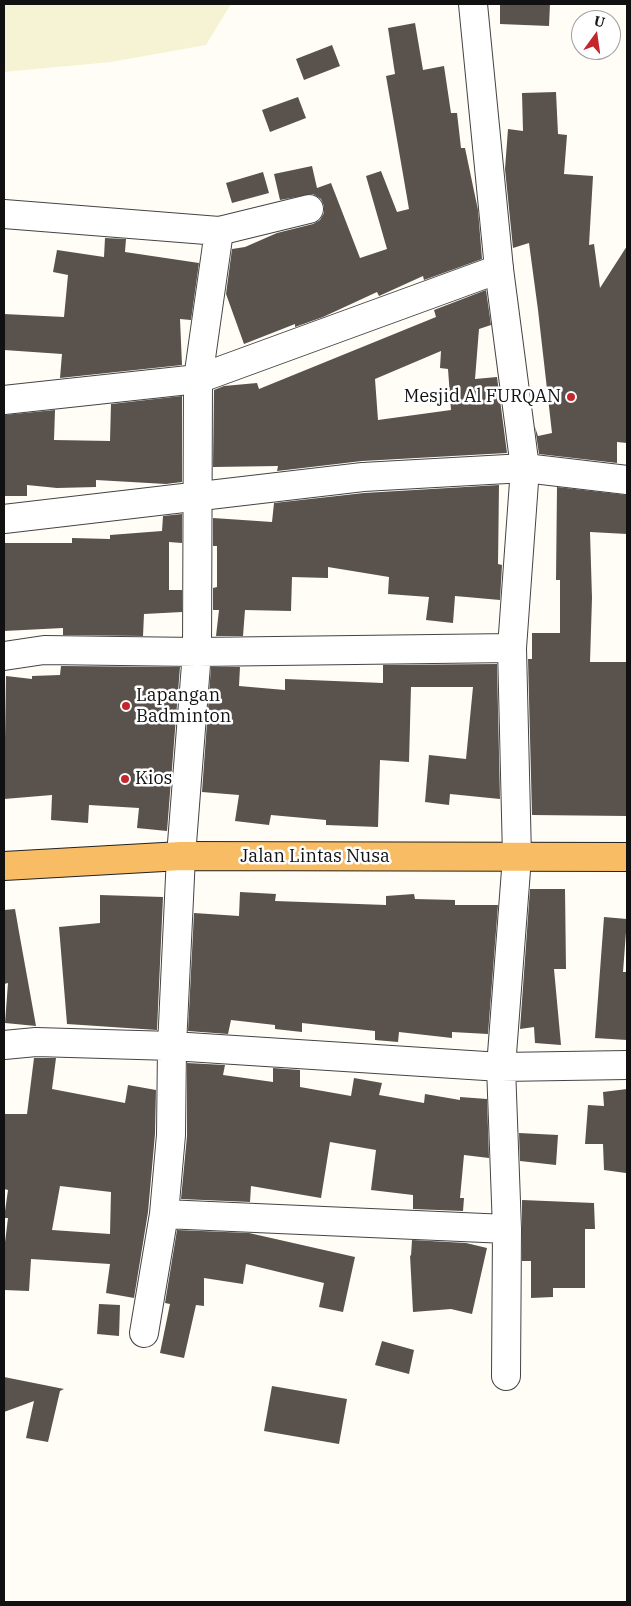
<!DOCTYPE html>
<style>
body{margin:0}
#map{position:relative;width:631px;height:1606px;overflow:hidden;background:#fffdf5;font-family:"IBM Plex Serif",serif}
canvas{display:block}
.frame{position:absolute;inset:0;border:5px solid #111;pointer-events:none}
.north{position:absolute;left:571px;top:10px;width:50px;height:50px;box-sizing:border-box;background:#fff;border:1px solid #a0a0a0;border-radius:50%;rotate:14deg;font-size:14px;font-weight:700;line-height:20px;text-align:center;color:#111}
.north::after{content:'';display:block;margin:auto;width:18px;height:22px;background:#c4262e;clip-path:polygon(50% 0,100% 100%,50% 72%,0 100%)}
</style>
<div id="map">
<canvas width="631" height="1606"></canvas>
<div class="frame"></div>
<div class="north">U</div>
</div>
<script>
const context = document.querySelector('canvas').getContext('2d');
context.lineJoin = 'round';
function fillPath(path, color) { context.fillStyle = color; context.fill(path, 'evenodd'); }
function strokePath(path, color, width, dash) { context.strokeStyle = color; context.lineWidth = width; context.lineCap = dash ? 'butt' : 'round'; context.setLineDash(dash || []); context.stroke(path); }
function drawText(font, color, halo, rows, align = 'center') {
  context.font = font + ' "IBM Plex Serif",serif'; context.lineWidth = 5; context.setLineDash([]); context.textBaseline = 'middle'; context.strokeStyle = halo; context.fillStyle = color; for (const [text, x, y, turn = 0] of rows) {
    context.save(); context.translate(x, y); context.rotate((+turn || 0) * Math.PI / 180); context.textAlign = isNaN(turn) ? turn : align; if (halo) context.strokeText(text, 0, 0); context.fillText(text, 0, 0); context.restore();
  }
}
fillPath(new Path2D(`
 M4,4H231L206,45L111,62L4,72Z`), '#f6f3d4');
fillPath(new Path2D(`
 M500,4H550L549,26L500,24Z
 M415,23L423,70L444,66L451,113H457L461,148H465L478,210L482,259L424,280L423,276L379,296L377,292L323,317L295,327V324L244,344L226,294L232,249L245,247L277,233L313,224L320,220L324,213V206L321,199L313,194L280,200L274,174L312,166L317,188L331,183L360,258L387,249L366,176L381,171L397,212L409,209L386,76L395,74L388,28Z
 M332,45L340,66L304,80L296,59Z
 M556,92L558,134L567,135L564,174L593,176L589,245L594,244L600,288L627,246V443L617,442V463L539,454L535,427L538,436L552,433L538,310L529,243L513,248L505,169L508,129L523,131L522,93Z
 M298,97L306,118L270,132L262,110Z
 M263,172L269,193L232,203L226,183Z
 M105,238L126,239L125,252L199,263L191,320L180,319L182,365L60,378L62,354L4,350V314L64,317L68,275L53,272L57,250L104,257Z
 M486,290L491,325L479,329L475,379L497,377L507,453L362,461L277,471L278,466L213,467L214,390L224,386L257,383L259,389L436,317L434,310ZM441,351L440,368L448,369L451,410L378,420L375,379Z
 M182,396V482L166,484L96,480V487L57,488L27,485V496H4V415L55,410L54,440L110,441L111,404Z
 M499,485L498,564L502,565L500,600L455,596L453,623L426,620L429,597L388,594L389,577L328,567V578L292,577L291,611L245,610L243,636H216L219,610H213V588L217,587V546H213V518L272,522L274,503L364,493Z
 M557,487L627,495V534L590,532L592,598L590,662H627V816L532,815L528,659H532V633H560V580H556Z
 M182,514V543L169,542V590H182V612L144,614L143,636L63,635V628L4,631V543H72V538L110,539V535L162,531L163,516Z
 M497,664L500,799L450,794L449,805L425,802L429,755L466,759L473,687H411L409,762L380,760L378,827L326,825V820L271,815L269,825L235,821L239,795L202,792L211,667H240L239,686L285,690V679L383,683V665Z
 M61,666L180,667L167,831L137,828L139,808L89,805L88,823L51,820L52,795L4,799L6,676L32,679V676L60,675Z
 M530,889H565L566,969H554L561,1045L535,1043L534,1027L520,1029Z
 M240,892L276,894L275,901L386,905V896L414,894L415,899L455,900V905H498L488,1034L452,1032V1038L399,1032L398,1042L375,1040V1031L302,1023V1032L275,1029V1025L231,1020L228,1034L188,1031L194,913L239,916Z
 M100,895L163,897L157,1030L67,1024L59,927L100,923Z
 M15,909L19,932L36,1026L5,1023L8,983L4,984V910Z
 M604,917L627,919L623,972H627V1040L595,1038Z
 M34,1058H56L52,1089L125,1103L128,1085L156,1090L155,1134L148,1212L134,1298L106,1293L110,1264L31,1259L29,1291L4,1290V1250L8,1218H4L8,1190L4,1189V1114H27ZM60,1186L111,1192L110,1234L52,1230Z
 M187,1063L225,1065L223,1075L273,1082V1068L300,1070V1087L351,1096L354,1078L382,1083L379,1095L424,1103L425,1094L460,1100V1097L487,1099L489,1158L464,1155L460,1198H464L463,1211L413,1209V1195L371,1190L376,1150L330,1142L321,1198L251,1186L250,1202L181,1199L187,1136Z
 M627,1089V1167L626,1173L604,1170L603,1144H585L588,1105L604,1106L603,1092Z
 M519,1133L558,1135L556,1165L520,1161Z
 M522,1200L594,1203L595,1229H585V1288H553V1297L531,1298V1261H522Z
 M177,1230L249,1233L355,1257L343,1312L319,1307L324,1283L246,1264L243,1284L204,1278V1306L196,1305L184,1358L160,1353L170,1304L165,1303Z
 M412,1240L466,1243L487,1248L472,1314L451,1309L413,1312L410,1255L411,1256Z
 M99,1304L120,1305L119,1336L97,1334Z
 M382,1341L414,1350L409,1374L375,1365Z
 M4,1377L64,1389L60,1391L48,1442L26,1438L34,1401L4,1412Z
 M272,1386L347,1399L339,1444L264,1431Z`), '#5a524d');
const minor = new Path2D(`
 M473,4L499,269L525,468L512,648L517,857L501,1067L507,1229L506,1376
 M4,214L219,231
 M4,656L44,650L197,652L512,648
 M4,1045L36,1042L172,1046L501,1067L627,1065
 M164,1214L507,1229
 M144,1333L164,1214L171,1135L172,1046L181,856L197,652L198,379L219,231L309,209`);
const tertiary = new Path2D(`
 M4,400L198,379L499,269
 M4,519L363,477L525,468L627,480`);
const trunk = new Path2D(`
 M4,866L181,856L627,857`);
strokePath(minor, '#444', 30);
strokePath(tertiary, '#444', 30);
strokePath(trunk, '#222', 30);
strokePath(minor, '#fff', 28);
strokePath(tertiary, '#fff', 28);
strokePath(trunk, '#f7bc64', 28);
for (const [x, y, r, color] of [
 [571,397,5,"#c4262e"],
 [126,706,5,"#c4262e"],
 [125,779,5,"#c4262e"]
]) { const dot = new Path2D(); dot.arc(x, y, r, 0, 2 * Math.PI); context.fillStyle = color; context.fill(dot); strokePath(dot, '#fff', 2); }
drawText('18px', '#111', '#fff', [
 ["Mesjid Al FURQAN",561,397,"right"],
 ["Lapangan",136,696],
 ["Badminton",136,717],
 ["Kios",135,779]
], 'left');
drawText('18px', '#111', '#fff', [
 ["Jalan Lintas Nusa",315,857]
]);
</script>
